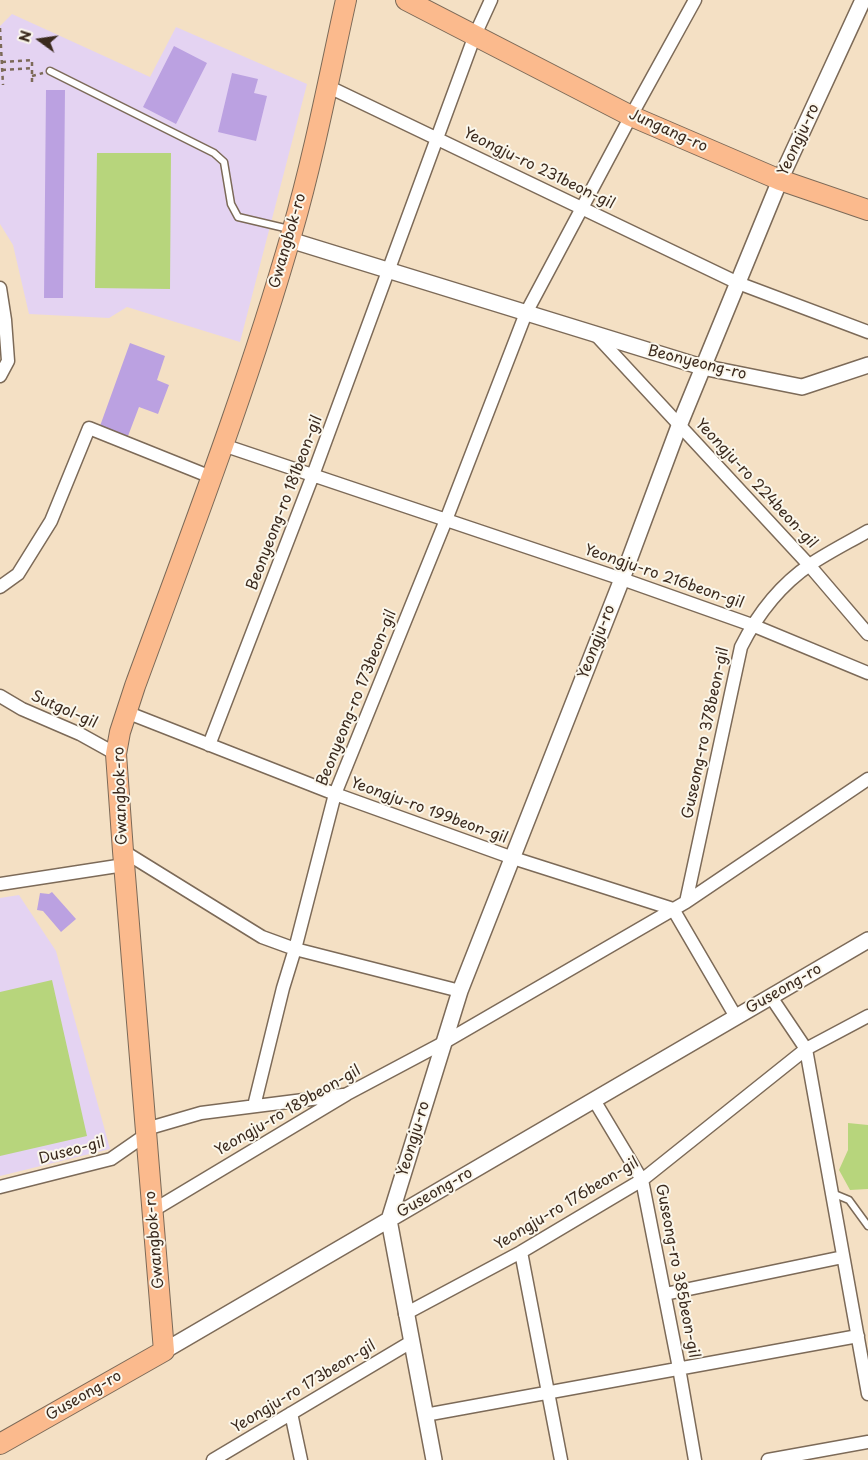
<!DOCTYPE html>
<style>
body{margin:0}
#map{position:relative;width:868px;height:1460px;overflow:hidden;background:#f4e0c4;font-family:"Playpen Sans",sans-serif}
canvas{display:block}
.north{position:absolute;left:15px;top:15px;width:50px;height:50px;-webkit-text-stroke:4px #fbf7ec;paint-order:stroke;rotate:284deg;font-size:14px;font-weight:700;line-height:20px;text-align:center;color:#3b2a1e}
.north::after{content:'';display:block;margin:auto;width:18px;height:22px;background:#3b2a1e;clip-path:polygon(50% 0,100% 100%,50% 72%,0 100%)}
</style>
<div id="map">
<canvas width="868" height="1460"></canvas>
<div class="north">N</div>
</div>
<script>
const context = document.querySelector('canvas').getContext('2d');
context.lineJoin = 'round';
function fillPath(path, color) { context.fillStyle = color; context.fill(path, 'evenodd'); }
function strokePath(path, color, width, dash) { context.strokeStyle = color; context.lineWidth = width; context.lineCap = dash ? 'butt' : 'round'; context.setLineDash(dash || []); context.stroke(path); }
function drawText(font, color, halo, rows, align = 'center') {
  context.font = font + ' "Playpen Sans",sans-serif'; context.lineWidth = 4; context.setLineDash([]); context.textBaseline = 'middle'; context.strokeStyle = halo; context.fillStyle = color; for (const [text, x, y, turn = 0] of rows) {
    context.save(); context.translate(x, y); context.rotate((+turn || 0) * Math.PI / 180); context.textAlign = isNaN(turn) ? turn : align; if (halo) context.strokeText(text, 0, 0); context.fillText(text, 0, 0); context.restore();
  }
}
fillPath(new Path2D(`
 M12,14L150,77L176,27L307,84L240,342L127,307L109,318L29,314L13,245L0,224V26Z
 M19,895L56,951L110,1149L0,1176V898Z`), '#e4d3f2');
fillPath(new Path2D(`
 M97,153H171L170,289L95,288Z
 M52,980L87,1136L0,1156V992Z
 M848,1123L868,1125V1189L850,1190L839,1170L848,1150Z`), '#b7d57c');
fillPath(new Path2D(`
 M174,46L207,63L176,124L143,107Z
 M232,73L258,79L254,93L267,96L256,141L218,132Z
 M46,90H65L63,298H44Z
 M130,343L165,356L157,380L169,385L158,414L139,407L128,436L100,426Z
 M52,892L76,919L61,932L43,911L37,910L40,893L49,894Z`), '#bba1e1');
const service = new Path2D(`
 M50,71L214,153L224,162L231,204L238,217L289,229
 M832,1193L849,1200L868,1226`);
const minor = new Path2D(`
 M327,86L738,283L868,332
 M0,288L5,320L8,361L0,376
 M595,334L809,565L868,634
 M223,445L622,579L752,625L868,673
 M0,587L18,574L51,521L89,428L211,477
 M0,696L22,709L80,734L116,754
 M126,712L335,794L513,858L673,909L736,1017
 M209,745L313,475L475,35L491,0
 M123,851L262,937L295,949L460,991
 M0,884L124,865
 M686,902L741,647C757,615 780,585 811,564C829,552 849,542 868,531
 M771,997L806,1049L868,1394
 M594,1100L642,1180L679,1368L695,1460
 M254,1106L283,988L295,949L335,794L446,520L526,313L631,116L695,0
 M146,1129L201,1113L343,1095
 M0,1187L111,1159L147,1134
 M152,1211L347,1094L443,1043L686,902L868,779
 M521,1252L561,1460
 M665,1294L843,1257
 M405,1314L521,1252L642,1180L806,1049L868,1016
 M291,1413L301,1460
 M425,1415L858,1336
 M213,1460L411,1342
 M768,1460L868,1442`);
const tertiary = new Path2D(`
 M290,240L702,367L802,387L868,365
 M164,1351L868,940
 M434,1460L389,1220L460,991L622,579L679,426L780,180L863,0`);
const primary = new Path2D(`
 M406,0L631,116L780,180L868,210
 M0,1444L164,1351L123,851L116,754L120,732L135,686C190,536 248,386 292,232C314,156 329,77 346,0`);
strokePath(service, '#7c6a58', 9);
strokePath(minor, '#7c6a58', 15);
strokePath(tertiary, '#7c6a58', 18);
strokePath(primary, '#7c6a58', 22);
strokePath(new Path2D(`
 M0,28L3,85
 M2,62L32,60V86
 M2,70L32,68
 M32,76L43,73`), '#7c6a58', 2.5, [4, 4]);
strokePath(service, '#fff', 6);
strokePath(minor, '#fff', 12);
strokePath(tertiary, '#fff', 15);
strokePath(primary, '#fbba8d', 20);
drawText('15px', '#3b2a1e', '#fbf7ec', [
 ["Jungang-ro",668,131,24],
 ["Yeongju-ro",799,140,-65],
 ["Yeongju-ro 231beon-gil",539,169,26],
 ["Gwangbok-ro",288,241,-74],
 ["Beonyeong-ro",697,363,14],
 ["Yeongju-ro 224beon-gil",756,484,47],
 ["Beonyeong-ro 181beon-gil",285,503,-69],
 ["Yeongju-ro 216beon-gil",664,577,19],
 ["Yeongju-ro",597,642,-69],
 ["Beonyeong-ro 173beon-gil",357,698,-68],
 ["Sutgol-gil",64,710,24],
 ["Guseong-ro 378beon-gil",706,733,-78],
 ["Gwangbok-ro",121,796,-92],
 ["Yeongju-ro 199beon-gil",429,811,20],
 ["Guseong-ro",784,989,-30],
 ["Yeongju-ro 189beon-gil",288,1111,-30],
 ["Yeongju-ro",414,1139,-73],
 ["Duseo-gil",72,1151,-15],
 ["Guseong-ro",435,1193,-30],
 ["Yeongju-ro 176beon-gil",567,1204,-31],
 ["Gwangbok-ro",155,1240,-95],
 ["Guseong-ro 385beon-gil",677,1271,79],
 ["Yeongju-ro 173beon-gil",304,1387,-31],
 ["Guseong-ro",84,1396,-30]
]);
</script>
